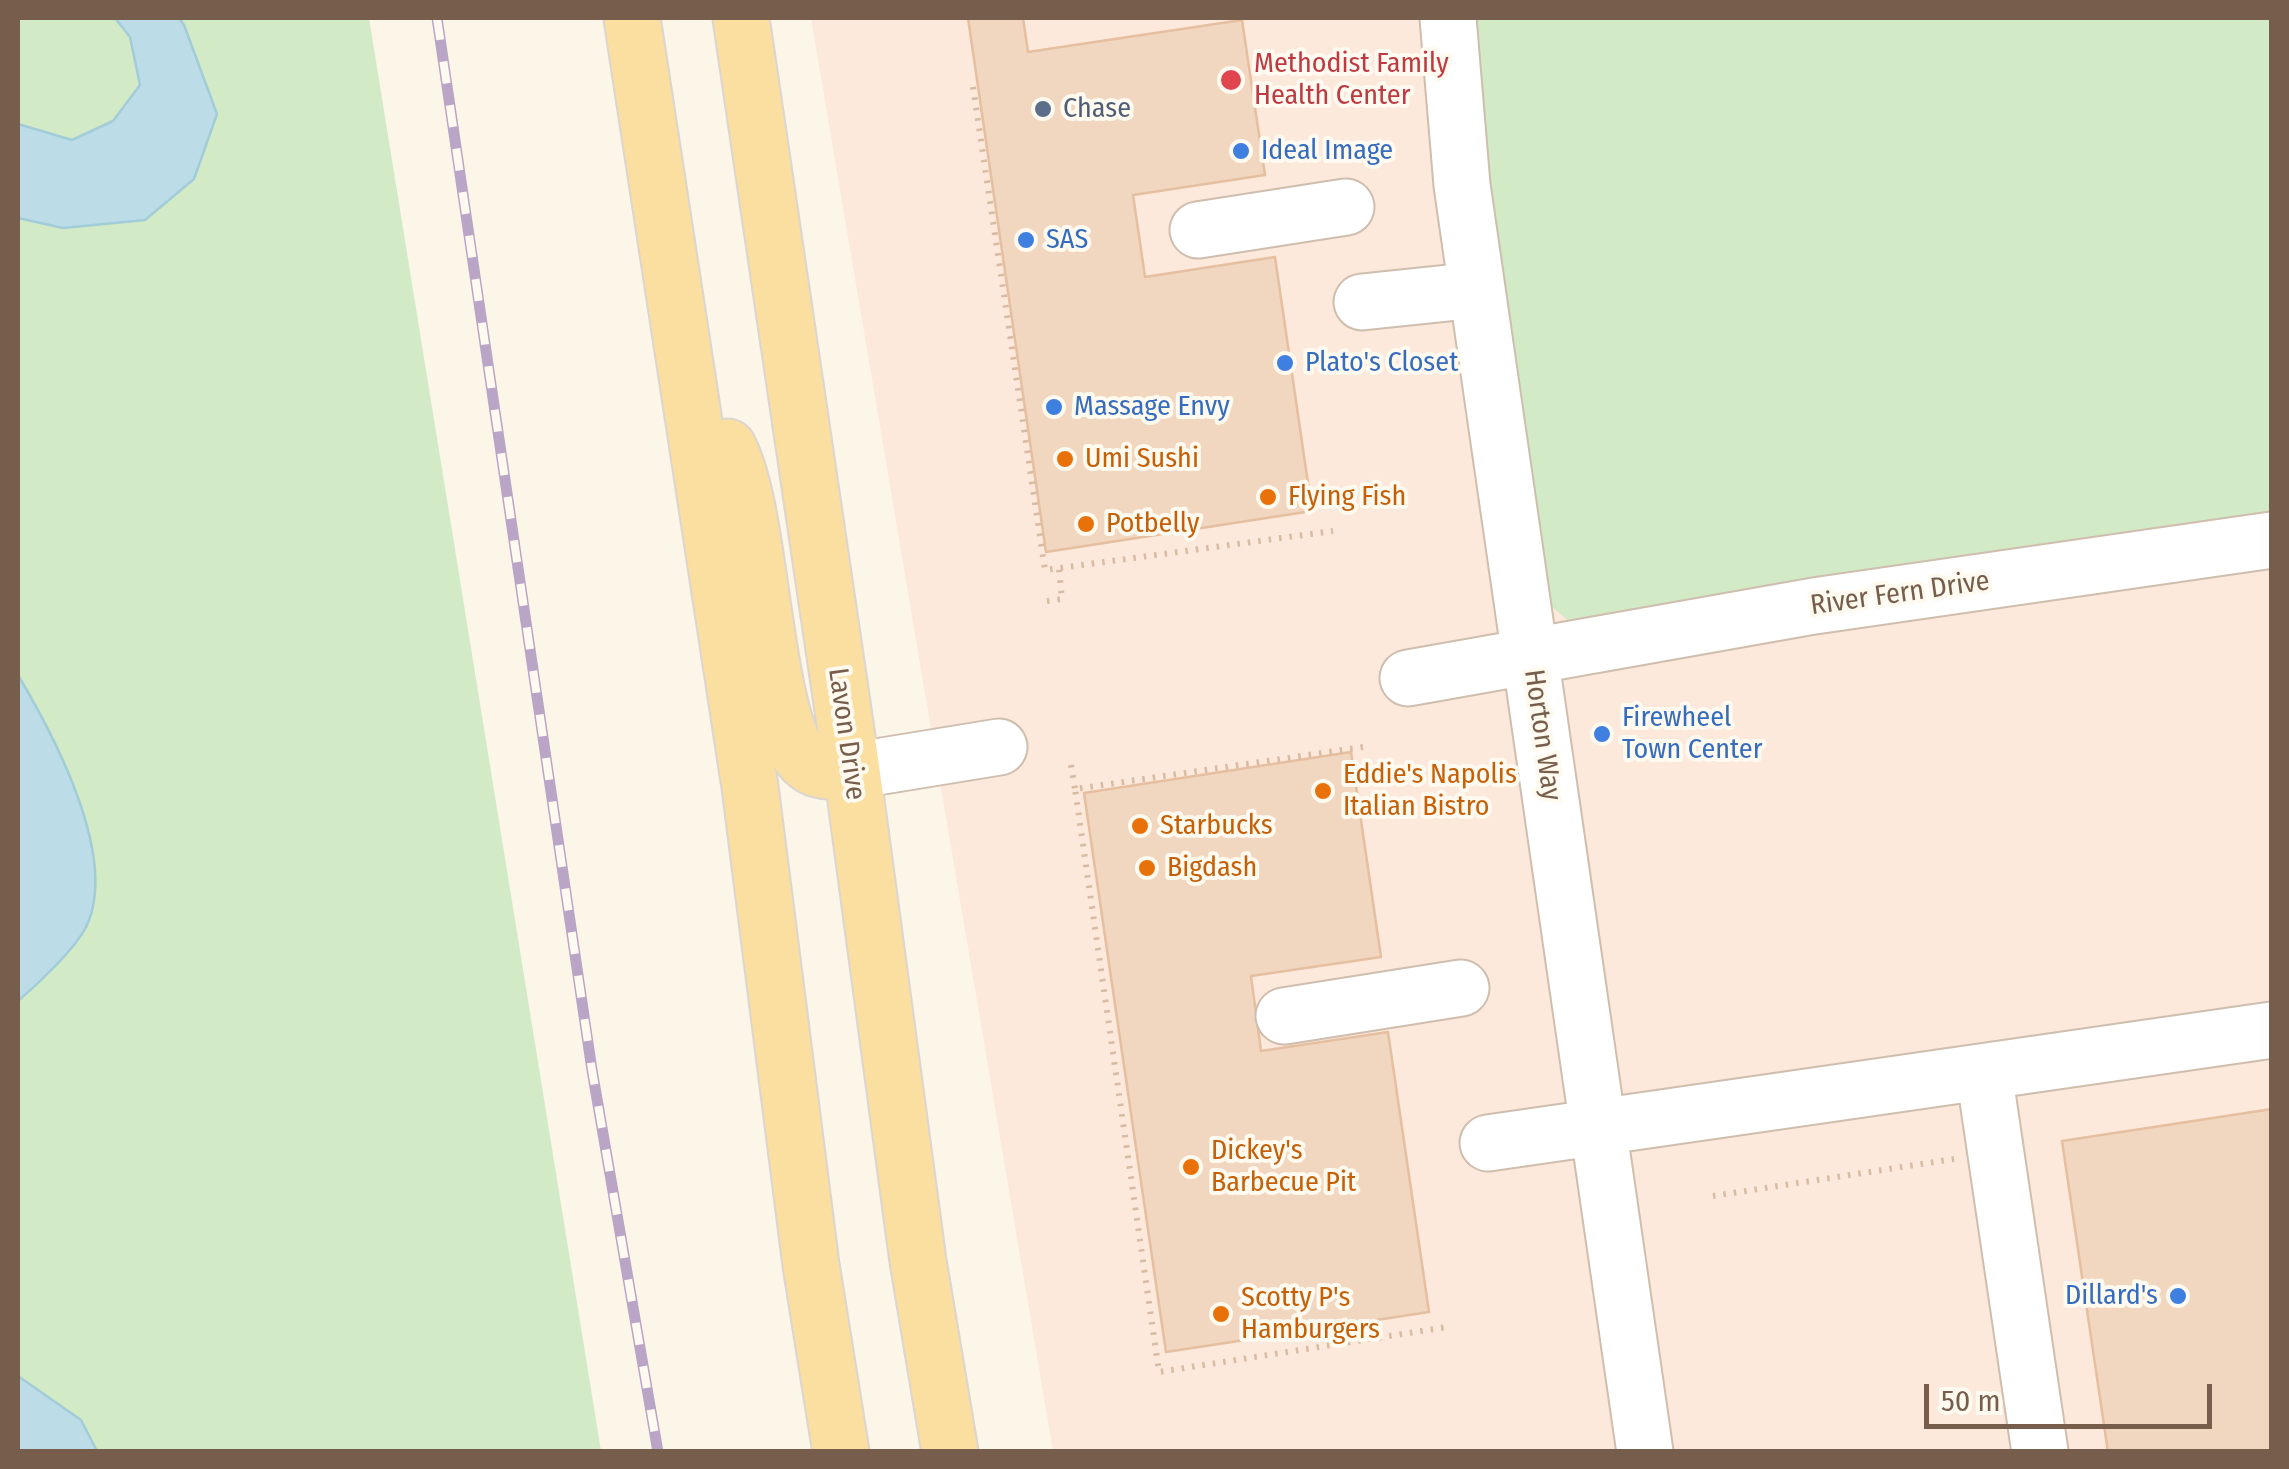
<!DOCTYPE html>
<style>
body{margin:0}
#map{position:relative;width:2289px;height:1469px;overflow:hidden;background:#fcf6e8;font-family:"Fira Sans Condensed",sans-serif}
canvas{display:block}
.frame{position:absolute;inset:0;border:20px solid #775e4c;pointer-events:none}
.scale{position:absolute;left:1924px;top:1384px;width:288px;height:45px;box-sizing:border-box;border:5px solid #775e4c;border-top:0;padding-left:12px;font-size:30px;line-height:35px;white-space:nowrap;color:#775e4c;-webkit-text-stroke:8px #fffaef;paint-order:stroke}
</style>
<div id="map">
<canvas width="2289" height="1469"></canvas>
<div class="frame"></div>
<div class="scale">50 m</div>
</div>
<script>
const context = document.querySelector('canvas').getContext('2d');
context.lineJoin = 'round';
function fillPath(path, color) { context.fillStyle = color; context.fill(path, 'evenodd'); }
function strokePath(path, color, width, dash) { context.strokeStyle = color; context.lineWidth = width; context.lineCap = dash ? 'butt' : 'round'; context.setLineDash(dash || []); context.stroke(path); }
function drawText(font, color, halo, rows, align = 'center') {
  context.font = font + ' "Fira Sans Condensed",sans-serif'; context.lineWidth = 8; context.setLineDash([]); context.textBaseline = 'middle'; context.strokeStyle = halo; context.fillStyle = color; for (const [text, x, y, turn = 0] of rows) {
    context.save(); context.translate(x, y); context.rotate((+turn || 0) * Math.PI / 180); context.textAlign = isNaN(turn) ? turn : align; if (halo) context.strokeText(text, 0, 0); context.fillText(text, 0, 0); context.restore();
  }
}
fillPath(new Path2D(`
 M811,18H2271V1451H1053Z`), '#fde8dc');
fillPath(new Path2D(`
 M18,18H369L601,1451H18Z
 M1472,18H2271V525L1571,623L1546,602L1471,65Z`), '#d2ebc6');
const water = new Path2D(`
 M115,18H179L184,25L217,114L194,179L145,220L63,228L18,218V124L72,140L113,121L140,85L130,37Z
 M18,675C53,734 120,858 86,927C75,949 37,985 18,1001Z
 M18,1376L81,1420L97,1451H18Z`);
fillPath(water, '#bcdde7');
strokePath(water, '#a2ccd8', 2.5);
const building = new Path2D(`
 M968,18H1023L1028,52L1242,20L1265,175L1133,195L1145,277L1275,257L1312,511L1046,552Z
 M1351,752L1381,957L1251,976L1261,1051L1388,1032L1429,1312L1166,1352L1084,793Z
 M2272,1109V1452H2108L2062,1141Z`);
fillPath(building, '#f2d7c0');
strokePath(building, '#e5bfa0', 2.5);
const minor = new Path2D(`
 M1448,18L1462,185L1645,1452
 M1198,230L1346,207
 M1362,302L1477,290
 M1408,678L1814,606L2272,540
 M852,771L999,747
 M1284,1016L1461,988
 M1984,1073L2040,1452
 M1488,1143L2272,1030`);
const major = new Path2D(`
 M632,18L750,787L811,1265L841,1452
 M741,18L852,771L918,1261L950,1452
 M728,447C764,512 762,730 808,764C821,774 837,771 852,771`);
strokePath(minor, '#cfbeae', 59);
strokePath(major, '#dcd5d0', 59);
strokePath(new Path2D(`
 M973,87L1045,570L1333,531
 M1047,601L1062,599L1059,569
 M1363,747L1075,789L1159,1372L1447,1327
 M1071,765L1075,789
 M1713,1196L1954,1159`), '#d7bba2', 6, [2.5, 8]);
strokePath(minor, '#fff', 55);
strokePath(major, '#fadfa1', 55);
const rail = new Path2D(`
 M437,18L592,1070L658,1452`);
strokePath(rail, '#baa5c7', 11);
strokePath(rail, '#fffaef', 8, [22]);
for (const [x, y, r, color] of [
 [1231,80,12,"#e0444e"],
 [1043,109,10,"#5c6f8a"],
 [1241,151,10,"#3f7fe0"],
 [1026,240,10,"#3f7fe0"],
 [1285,363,10,"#3f7fe0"],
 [1054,407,10,"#3f7fe0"],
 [1065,459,10,"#e8710a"],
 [1268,497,10,"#e8710a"],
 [1086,524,10,"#e8710a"],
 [1602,734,10,"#3f7fe0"],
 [1323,791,10,"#e8710a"],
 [1140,826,10,"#e8710a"],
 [1147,868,10,"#e8710a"],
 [1191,1167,10,"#e8710a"],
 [2178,1296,10,"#3f7fe0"],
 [1221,1314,10,"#e8710a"]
]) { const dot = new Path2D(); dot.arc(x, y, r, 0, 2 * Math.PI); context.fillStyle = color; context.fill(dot); strokePath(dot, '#fffaef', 4); }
drawText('28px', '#be3a42', '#fffaef', [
 ["Methodist Family",1254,64],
 ["Health Center",1254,96]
], 'left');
drawText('28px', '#4e5e75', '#fffaef', [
 ["Chase",1063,109]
], 'left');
drawText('28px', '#366cbe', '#fffaef', [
 ["Ideal Image",1261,151],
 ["SAS",1046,240],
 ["Plato's Closet",1305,363],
 ["Massage Envy",1074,407],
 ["Firewheel",1622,718],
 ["Town Center",1622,750],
 ["Dillard's",2158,1296,"right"]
], 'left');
drawText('28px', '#c56008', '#fffaef', [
 ["Umi Sushi",1085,459],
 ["Flying Fish",1288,497],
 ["Potbelly",1106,524],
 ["Eddie's Napolis",1343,775],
 ["Italian Bistro",1343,807],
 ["Starbucks",1160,826],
 ["Bigdash",1167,868],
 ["Dickey's",1211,1151],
 ["Barbecue Pit",1211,1183],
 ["Scotty P's",1241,1298],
 ["Hamburgers",1241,1330]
], 'left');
drawText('28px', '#775e4c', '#fffaef', [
 ["River Fern Drive",1900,594,-8],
 ["Lavon Drive",846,734,82],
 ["Horton Way",1542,735,82]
]);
</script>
